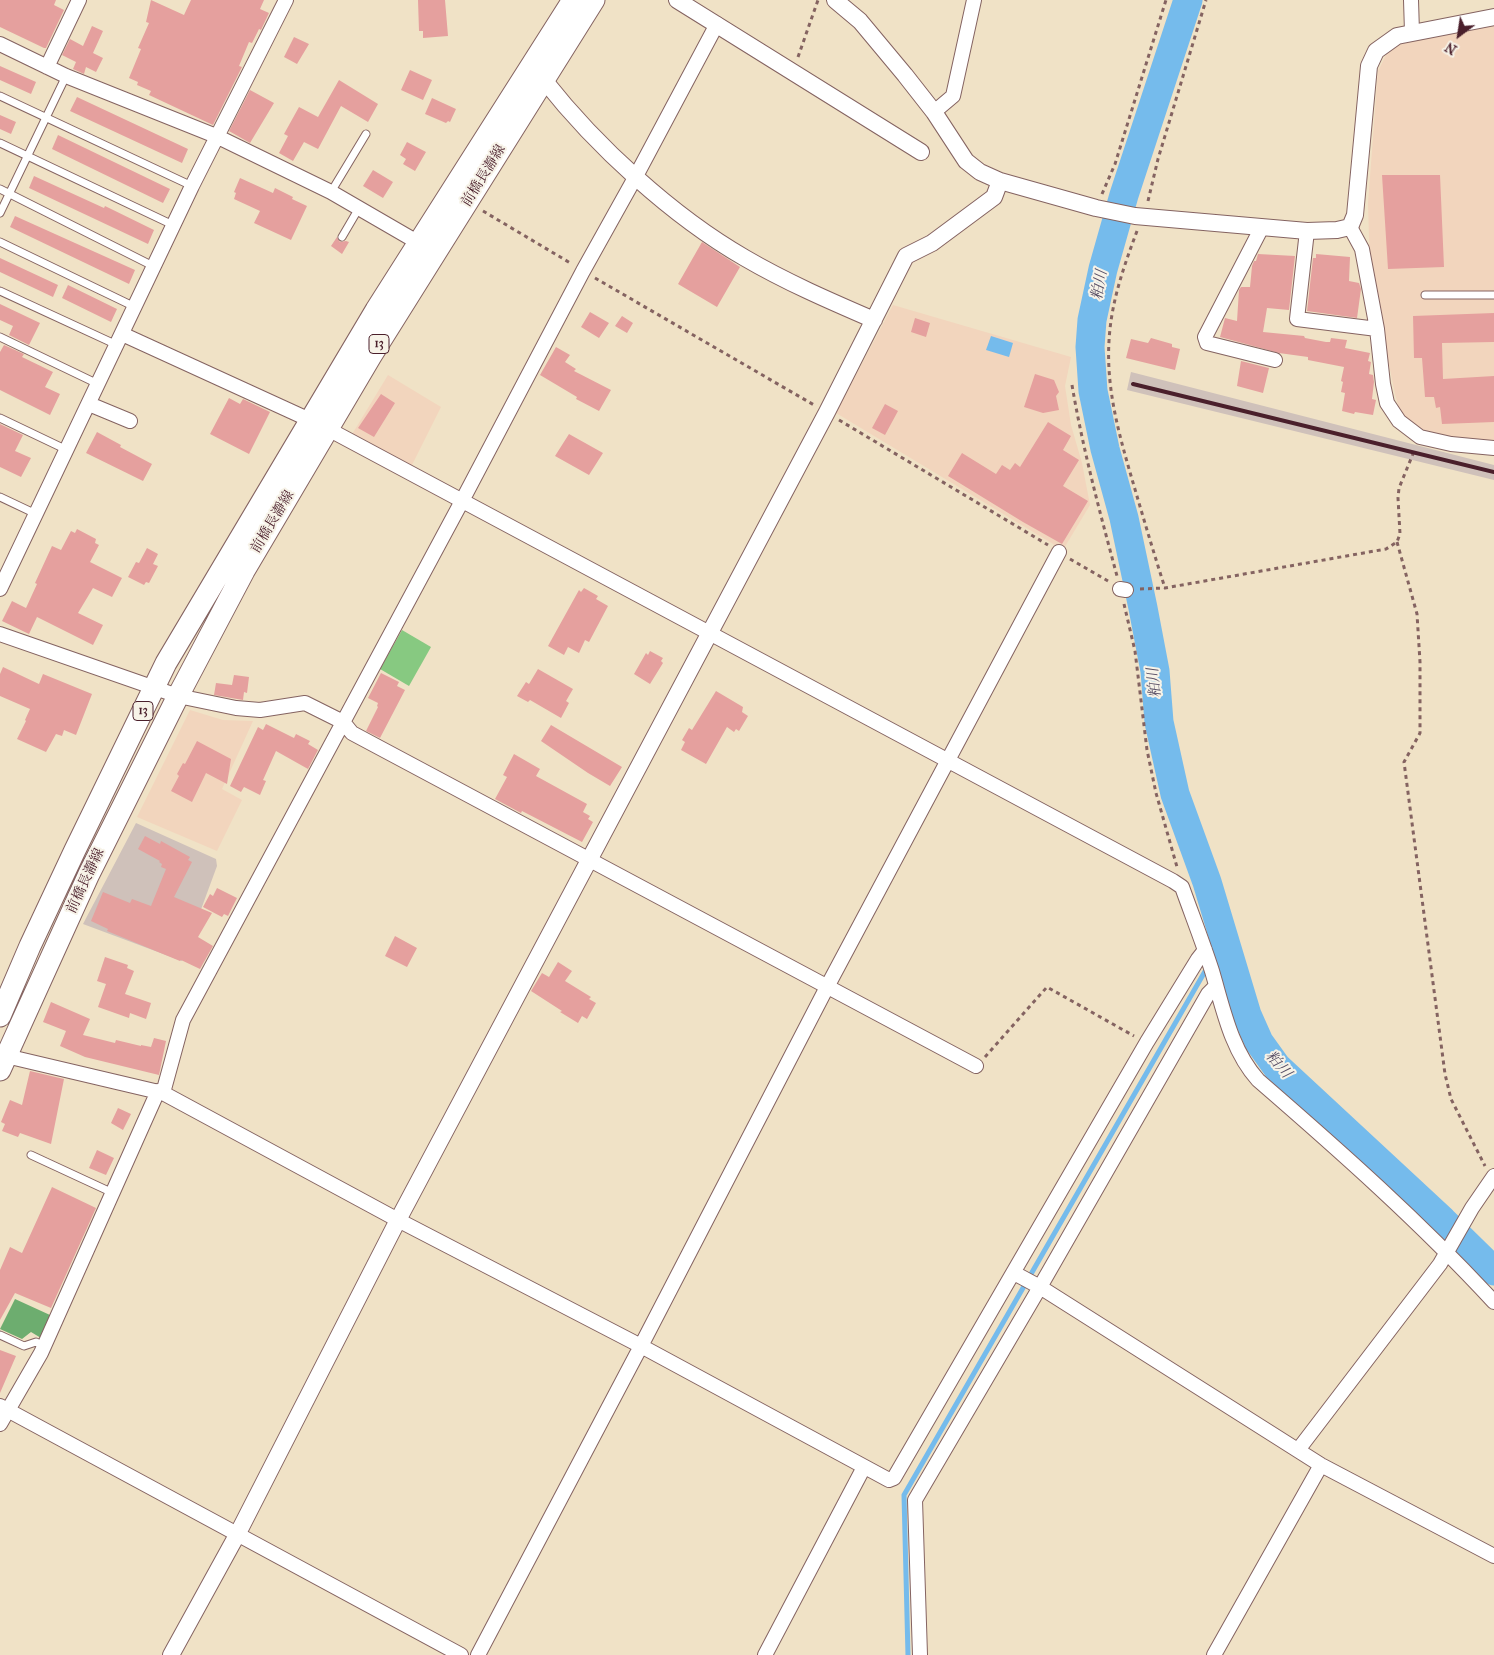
<!DOCTYPE html>
<meta charset="utf-8">
<style>
body{margin:0}
#map{position:relative;width:1494px;height:1655px;overflow:hidden;background:#f0e2c6;font-family:"IM FELL French Canon",serif}
canvas{display:block}
.north{position:absolute;left:1434px;top:10px;width:50px;height:50px;-webkit-text-stroke:4px #f7f3e8;paint-order:stroke;rotate:211deg;font-size:14px;font-weight:700;line-height:20px;text-align:center;color:#4a1f2b}
.north::after{content:'';display:block;margin:auto;width:18px;height:22px;background:#4a1f2b;clip-path:polygon(50% 0,100% 100%,50% 72%,0 100%)}
</style>
<div id="map">
<canvas width="1494" height="1655"></canvas>
<div class="north">N</div>
</div>
<script>
const context = document.querySelector('canvas').getContext('2d');
context.lineJoin = 'round';
function fillPath(path, color) { context.fillStyle = color; context.fill(path, 'evenodd'); }
function strokePath(path, color, width, dash) { context.strokeStyle = color; context.lineWidth = width; context.lineCap = dash ? 'butt' : 'round'; context.setLineDash(dash || []); context.stroke(path); }
function drawText(font, color, halo, rows, align = 'center') {
  context.font = font + ' "IM FELL French Canon","Noto Serif JP",serif'; context.lineWidth = 4; context.setLineDash([]); context.textBaseline = 'middle'; context.strokeStyle = halo; context.fillStyle = color; for (const [text, x, y, turn = 0] of rows) {
    context.save(); context.translate(x, y); context.rotate((+turn || 0) * Math.PI / 180); context.textAlign = isNaN(turn) ? turn : align; if (halo) context.strokeText(text, 0, 0); context.fillText(text, 0, 0); context.restore();
  }
}
fillPath(new Path2D(`
 M1494,25V440H1484L1431,434L1420,430L1409,423L1400,412L1395,394L1370,271L1368,203L1378,71L1389,49L1398,43Z
 M893,305L1071,357L1065,386L1071,425L1082,463L1090,505L1063,550L836,413Z
 M388,375L441,407L410,469L351,436Z
 M190,710L223,720L253,721L222,789L242,800L217,851L137,817Z`), '#f2d5bd');
fillPath(new Path2D(`
 M1131,372L1494,465V480L1127,390Z
 M136,823L216,859L217,866L182,961L83,924Z`), '#cfc1ba');
fillPath(new Path2D(`
 M402,630L431,647L409,686L380,669Z`), '#87c981');
fillPath(new Path2D(`
 M15,1299L50,1315L41,1338L31,1332L22,1339L0,1329Z`), '#6dad6f');
fillPath(new Path2D(`
 M991,336L1013,343L1009,357L986,350Z`), '#75bbec');
strokePath(new Path2D(`
 M908,1655L904,1495L1223,940`), '#75bbec', 5);
strokePath(new Path2D(`
 M1188,0L1124,195L1103,269L1092,320L1090,347L1093,391L1105,449L1124,518L1143,608L1155,671L1159,722L1175,794L1207,882L1247,1015L1259,1042L1277,1067L1443,1221L1494,1271`), '#75bbec', 29);
fillPath(new Path2D(`
 M0,0H56L54,5L64,10L46,48H44L0,27Z
 M151,0L184,15L191,0H264L260,9L269,13L261,30L259,29L252,43L249,42L239,66L242,67L213,125L149,95L151,91L137,85L138,82L129,78L141,49L138,48L149,23L146,22Z
 M418,0H445L448,36L423,38V31H419Z
 M92,26L103,31L93,53L103,58L96,72L86,67L84,74L73,69L76,62L62,55L70,39L83,46Z
 M294,37L309,44L297,64L284,57Z
 M0,66L36,82L31,94L0,80Z
 M410,70L432,80L423,100L401,90Z
 M339,80L378,104L368,122L341,106L318,149L304,142L293,161L279,153L288,136L284,134L299,107L318,117Z
 M250,90L274,103L250,143L229,131Z
 M77,97L188,149L182,163L70,111Z
 M432,98L456,109L450,122L448,121L446,123L425,114Z
 M0,115L16,122L11,134L0,129Z
 M58,135L170,189L163,203L52,149Z
 M407,142L426,152L415,171L403,164L406,159L400,155Z
 M373,170L393,182L383,198L363,186Z
 M1382,175H1440L1444,267L1388,269Z
 M34,176L104,208L105,206L154,230L148,244L29,188Z
 M240,178L273,193L275,188L293,197L292,199L307,206L291,240L254,223L260,211L234,199L236,193L234,192Z
 M15,216L135,270L129,284L10,227Z
 M337,237L340,242L346,241L349,242L342,254L331,246Z
 M702,242L740,267L717,307L678,284Z
 M1258,254L1295,256L1289,310L1267,308L1263,332L1304,336L1305,338L1326,342H1330L1331,338L1347,340L1345,348L1370,353L1368,361L1371,362L1369,374L1373,375L1374,382L1372,399L1376,400L1373,415L1355,412L1354,414L1342,411L1345,393L1341,392L1343,382L1341,381L1344,367L1308,360V357L1279,353L1220,337L1225,318L1237,321L1239,290L1241,287H1250L1252,266L1254,261H1256Z
 M1316,254L1350,257L1349,281L1359,283L1361,289L1357,318L1307,311L1313,258H1316Z
 M0,258L58,285L53,297L0,272Z
 M68,285L117,309L111,322L62,298Z
 M0,304L40,323L29,345L9,335L13,326L0,320Z
 M590,312L609,323L599,338L581,327Z
 M1494,313V342L1442,343L1443,379L1494,376V422L1442,424L1440,407L1436,408L1434,397H1425L1422,358H1414L1413,316Z
 M622,316L633,323L627,333L615,326Z
 M915,318L930,323L926,337L911,332Z
 M1151,338L1172,344V347L1180,349L1175,370L1126,358L1131,339L1148,343Z
 M4,345L24,354L22,357L53,372L45,387L60,394L50,415L0,390V352Z
 M556,347L570,355L565,362L576,369L574,371L611,390L599,411L576,399L577,397L540,375Z
 M1241,361L1269,368L1263,393L1237,386Z
 M1035,374L1054,380L1059,392L1056,396L1059,410L1043,413L1024,407Z
 M381,394L395,403L374,437L358,428Z
 M229,398L240,404L243,399L270,412L249,454L210,434Z
 M885,404L898,411L885,435L872,428Z
 M1048,422L1071,436L1063,450L1079,460L1063,486L1088,501L1062,544L1023,522L948,476L962,453L996,474L1002,465L1010,470L1015,463L1020,467Z
 M0,424L23,435L15,451L31,458L21,477L0,467Z
 M97,432L121,445L120,447L152,464L143,481L86,453Z
 M569,434L603,453L589,475L555,456Z
 M77,529L96,539L95,543L99,545L90,562L122,578L112,597L93,588L78,613L103,625L93,645L37,617L29,634L2,621L12,601L26,608L37,584L35,583L52,546L61,550L71,531L75,533Z
 M147,548L158,554L153,564L158,566L149,583L146,582L144,585L128,577L136,562L139,563Z
 M584,588L598,596L596,599L608,606L589,642L585,640L579,653L568,647L564,655L548,646L579,590L581,592Z
 M650,651L663,658L661,661L663,663L650,684L634,674L646,653L648,655Z
 M3,667L39,684L43,674L92,694L76,735L64,730L62,736L56,734L46,752L17,739L26,721L25,720L30,709L0,696V674Z
 M538,669L573,689L566,701L569,703L561,718L530,700L528,702L517,696L526,682L529,684Z
 M381,673L399,682L397,686L405,690L380,738L366,731L378,707L377,706L378,703L368,698Z
 M234,675L249,677L247,693L244,692L243,700L214,695L216,683L232,685Z
 M716,691L743,707L742,712L748,716L739,731L736,729L734,732L727,727L706,764L681,750L685,742L682,740L689,728L692,730Z
 M266,724L294,738L296,734L310,741L308,744L318,750L308,769L276,751L263,780L266,781L260,795L244,787L241,792L230,786L258,727L263,730Z
 M551,725L622,767L610,786L588,773L541,741Z
 M197,741L231,759L227,784L206,773L192,802L171,791L179,776L177,774L183,763L185,764Z
 M514,754L540,769L536,776L587,804L583,812L590,816L588,819L593,822L582,842L522,811L521,813L495,799L507,777L503,775Z
 M145,836L160,844L161,841L190,857L188,860L192,862L174,897L212,913L198,937L213,946L200,969L181,960L180,961L107,931L108,929L91,921L103,892L130,903L132,899L151,906L166,869L161,867L162,864L159,862L160,861L138,849Z
 M217,888L237,898L228,916L224,914L222,917L203,907L210,894L213,896Z
 M395,936L417,948L407,967L385,956Z
 M105,957L128,965L127,968L134,971L125,994L151,1003L146,1019L130,1013L129,1018L98,1007L106,984L97,981Z
 M558,962L572,971L565,981L591,997L589,999L596,1003L587,1019L582,1016L578,1023L560,1012L562,1011L531,991L542,973L549,977Z
 M51,1002L90,1019L83,1035L115,1043L116,1040L141,1046V1045L151,1047L154,1038L166,1041L159,1075L85,1057L60,1046L66,1031L43,1022Z
 M30,1071L64,1079L51,1144L20,1133L18,1137L2,1131L5,1124L1,1122L10,1100L22,1105Z
 M118,1108L131,1114L123,1130L111,1123Z
 M97,1150L114,1158L106,1175L89,1168Z
 M52,1187L96,1208L51,1308L15,1293L0,1320V1270L10,1247L22,1253Z
 M0,1350L16,1356L0,1393Z`), '#e5a09e');
const service = new Path2D(`
 M0,96L192,186
 M0,143L173,225
 M0,189L153,266
 M331,192L366,134
 M0,213L66,76
 M342,237L359,208
 M0,242L135,307
 M0,291L117,345
 M1425,295H1494
 M0,337L98,384
 M0,418L67,450
 M0,497L36,514
 M31,1155L113,1193
 M0,1335L24,1346L36,1342L44,1346`);
const minor = new Path2D(`
 M1411,0L1412,32
 M0,44L66,76L216,136L331,192L419,243
 M47,67L79,0
 M934,112L953,96L974,0
 M1262,227L1205,337L1207,343L1275,360
 M1350,227L1362,249L1377,329L1383,384L1387,403L1399,421L1420,437L1451,444L1494,448
 M1307,231L1297,319L1377,329
 M122,334L310,420
 M89,404L130,421
 M328,429L1173,881L1182,887C1192,915 1203,943 1212,971C1223,1008 1231,1050 1258,1080C1340,1151 1420,1222 1494,1302
 M0,589L192,186L286,0
 M1120,589L1126,590
 M0,634L178,696L236,708L260,710L305,703L343,722L352,733L976,1066
 M6,1056L163,1093L398,1220L641,1346L889,1480L894,1478L1147,1042L1198,959L1205,950
 M163,1093L183,1020L462,501L583,271L636,176L717,24
 M1014,1273L1040,1287L1321,1465L1494,1556
 M0,1406L461,1655
 M0,1424L41,1353L158,1091
 M1298,1450L1440,1264L1472,1208L1494,1176
 M478,1655L641,1346L827,987L1059,552
 M765,1655L864,1467
 M920,1655L915,1500L1040,1287L1208,994L1216,986
 M1214,1655L1321,1465`);
const tertiary = new Path2D(`
 M677,0L921,152
 M835,0L860,21L905,75L934,112L966,161L980,172L1000,181L1096,208L1135,216L1307,231L1337,230L1350,227L1355,215L1369,66L1376,51L1397,36L1494,17
 M544,80C596,146 672,216 745,258C786,282 830,301 874,320
 M171,1655L237,1535L398,1220L827,412L906,256L932,243L994,197L1000,181`);
const primary = new Path2D(`
 M0,1016L30,946L75,850L166,663L376,310L573,0
 M0,1070L89,874L178,696L244,571L371,356L594,0`);
strokePath(service, '#846361', 9);
strokePath(minor, '#846361', 16);
strokePath(tertiary, '#846361', 18);
strokePath(primary, '#846361', 23);
strokePath(new Path2D(`
 M798,57L818,0
 M1102,194L1115,164L1166,0
 M1148,201L1158,159L1206,0
 M483,211L572,264
 M1137,231C1124,266 1111,302 1109,341C1106,391 1120,438 1134,486C1144,520 1154,554 1165,588
 M595,278L814,405
 M1072,385C1083,450 1100,513 1117,576
 M839,420L1048,545
 M1397,542L1417,614L1420,662V733L1404,762L1445,1074L1451,1099L1485,1166
 M1070,559L1108,581
 M1140,589L1165,588L1386,549L1397,542L1400,534L1398,498L1399,488L1415,449
 M1124,604L1135,651L1147,750L1156,793L1177,867
 M985,1057L1047,987L1134,1036`), '#846361', 3, [4, 4]);
strokePath(service, '#fff', 7);
strokePath(minor, '#fff', 14);
strokePath(tertiary, '#fff', 16);
strokePath(primary, '#fff', 21);
strokePath(new Path2D(`
 M1133,384L1494,472`), '#4a1f2b', 4);
for (const [x, y, w] of [
 [379,344,20],
 [143,711,20]
]) { const box = new Path2D(); box.roundRect(x - w / 2, y - 9.5, w, 19, 4); context.fillStyle = '#f7f3e8'; context.fill(box); strokePath(box, '#4a1f2b', 1); }
drawText('bold 12px', '#4a1f2b', null, [
 ["13",379,344],
 ["13",143,711]
]);
drawText('14px', '#4a1f2b', '#f7f3e8', [
 ["前橋長瀞線",484,176,-58],
 ["前橋長瀞線",273,522,-59],
 ["前橋長瀞線",86,881,-65]
]);
drawText('italic 15px', '#574e65', '#f7f3e8', [
 ["粕川",1100,285,-80],
 ["粕川",1155,683,-96],
 ["粕川",1278,1065,49]
]);
</script>
